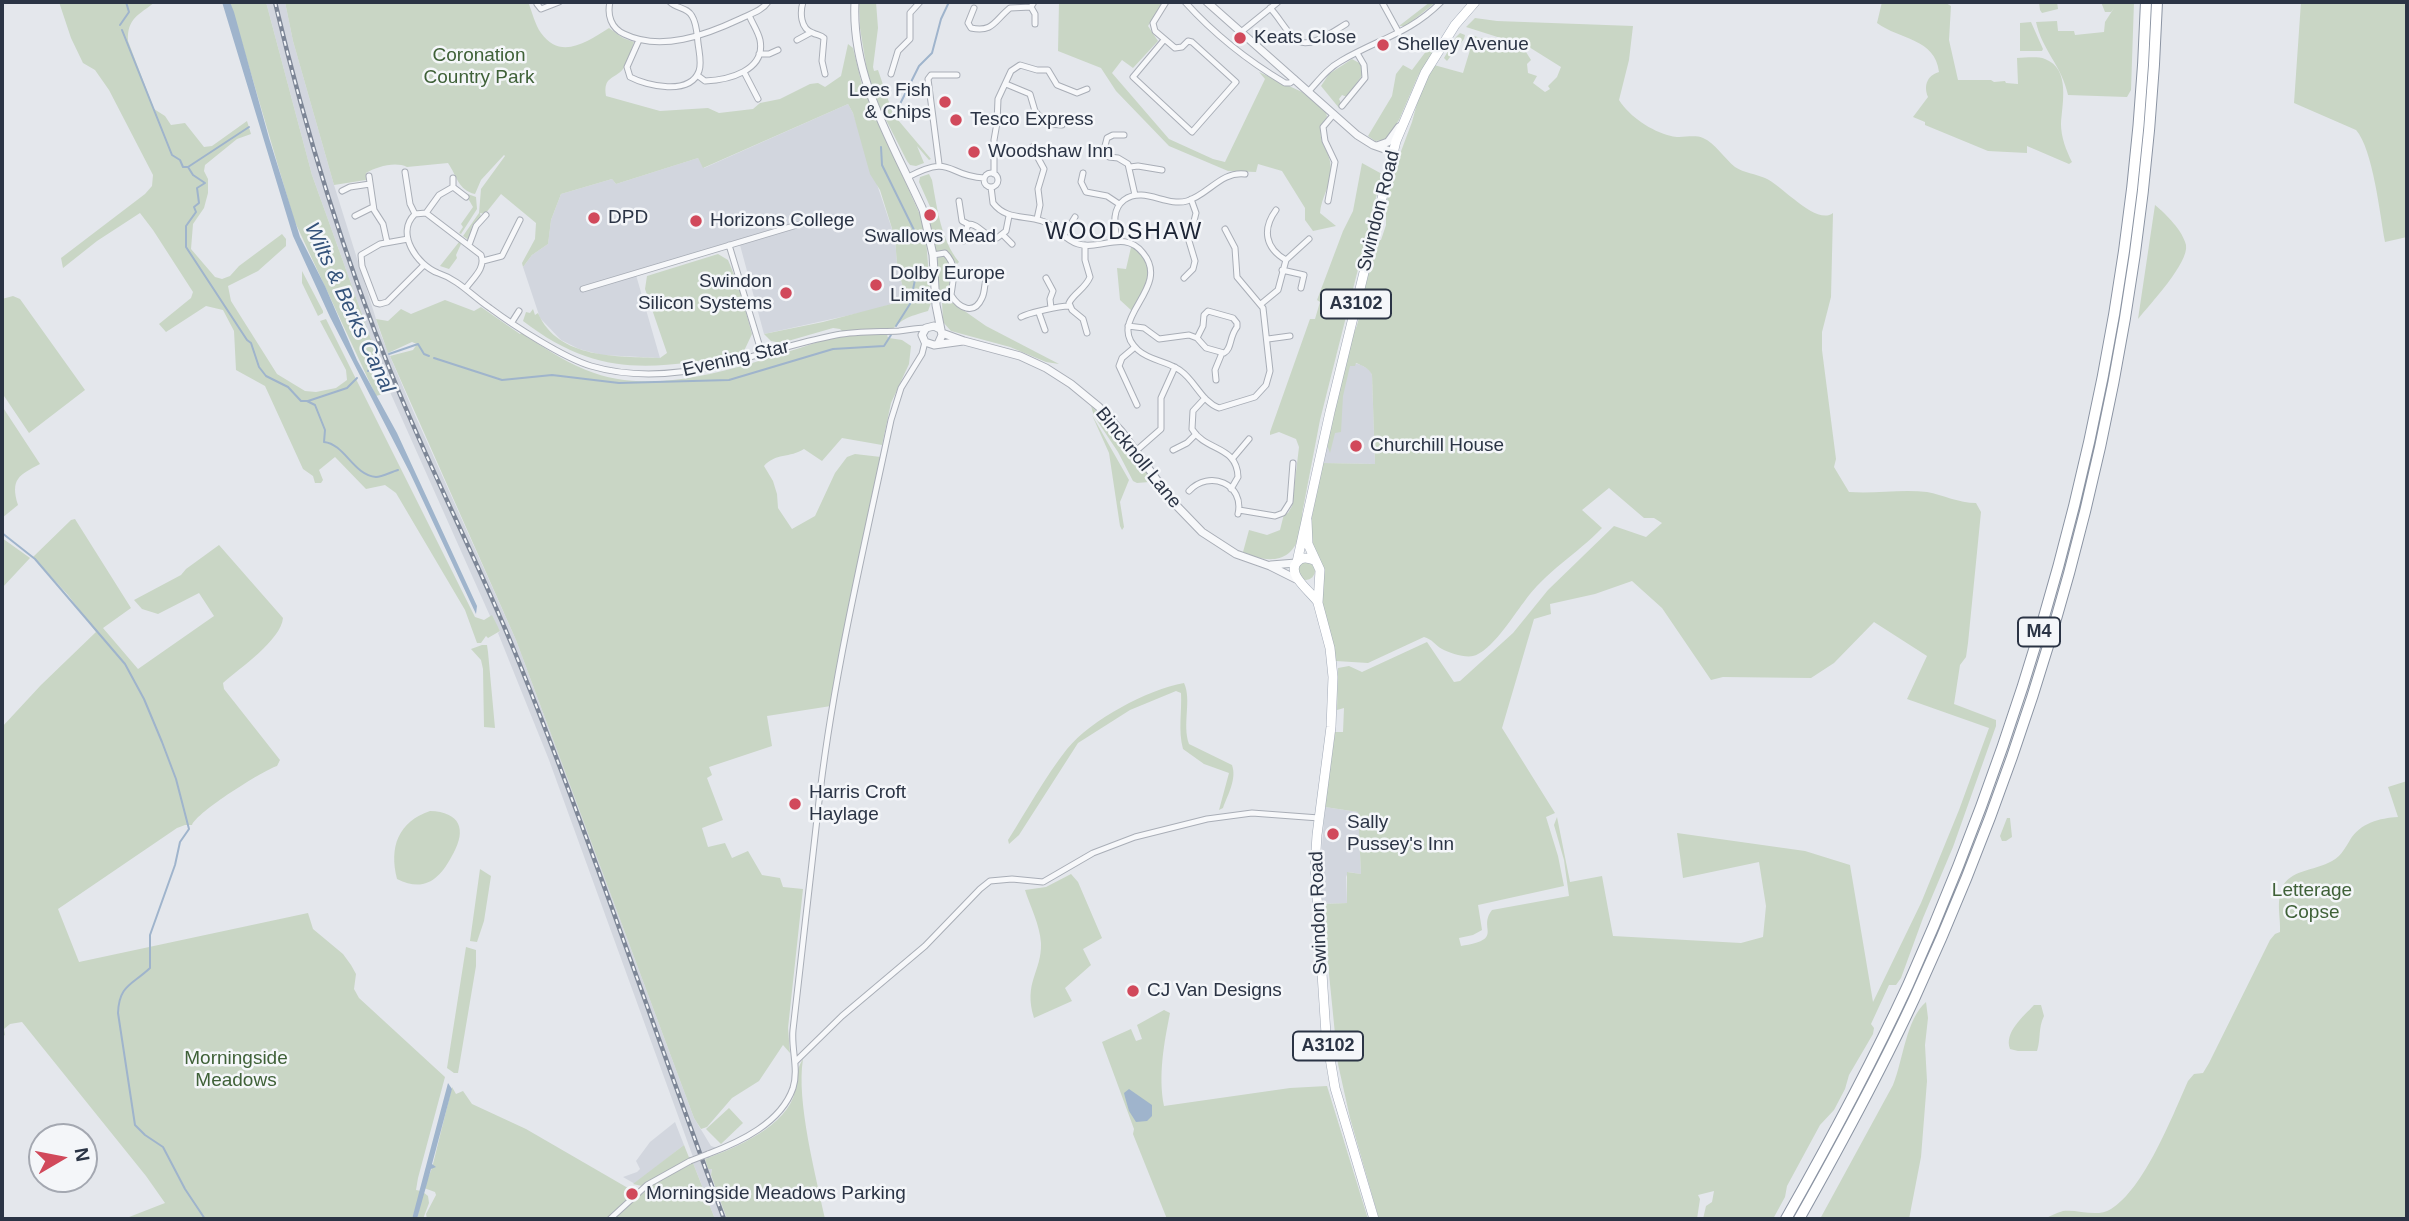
<!DOCTYPE html>
<style>
body{margin:0}
#map{position:relative;width:2409px;height:1221px;overflow:hidden;background:#e4e7ec;font-family:Helvetica,sans-serif}
canvas{display:block}
.frame{position:absolute;inset:0;border:4px solid #2b3445;pointer-events:none}
.north{position:absolute;left:28px;top:1123px;width:70px;height:70px;box-sizing:border-box;background:#f4f6f9;border:2px solid #a4a8b1;border-radius:50%;rotate:80deg;font-size:19px;font-weight:700;line-height:28px;text-align:center;color:#2b3445}
.north::after{content:'';display:block;margin:auto;width:24px;height:32px;background:#d1495b;clip-path:polygon(50% 0,100% 100%,50% 72%,0 100%)}
</style>
<div id="map">
<canvas width="2409" height="1221"></canvas>
<div class="frame"></div>
<div class="north">N</div>
</div>
<script>
const context = document.querySelector('canvas').getContext('2d');
context.lineJoin = 'round';
function fillPath(path, color) { context.fillStyle = color; context.fill(path, 'evenodd'); }
function strokePath(path, color, width, dash) { context.strokeStyle = color; context.lineWidth = width; context.lineCap = dash ? 'butt' : 'round'; context.setLineDash(dash || []); context.stroke(path); }
function drawText(font, color, halo, rows, align = 'center') {
  context.font = font + ' Helvetica,sans-serif'; context.lineWidth = 5; context.setLineDash([]); context.textBaseline = 'middle'; context.strokeStyle = halo; context.fillStyle = color; for (const [text, x, y, turn = 0] of rows) {
    context.save(); context.translate(x, y); context.rotate((+turn || 0) * Math.PI / 180); context.textAlign = isNaN(turn) ? turn : align; if (halo) context.strokeText(text, 0, 0); context.fillText(text, 0, 0); context.restore();
  }
}
fillPath(new Path2D(`
 M266,2H285L293,41L334,185L381,335L414,413L516,640L694,1118L711,1146L717,1148L693,1157L549,760L498,633L500,631L490,616L390,392L312,175Z
 M848,104L853,113L895,238L897,264L903,288L895,303L873,310L764,334L740,245L636,275L660,358L602,355L579,349L561,340L540,318L523,267L532,255L548,244L551,220L561,194L612,179L616,184L698,158L704,168Z
 M1344,360L1361,365L1370,370L1372,375L1375,464L1323,463Z
 M1325,807L1358,812L1361,874L1348,872L1346,877L1347,903L1322,904L1321,902L1320,873Z
 M675,1122L684,1145L635,1184L623,1177L637,1172L640,1169L636,1161L650,1142Z
 M705,1159L708,1169L712,1168L711,1176L727,1219H715L697,1173L693,1163Z`), '#d2d6de');
fillPath(new Path2D(`
 M59,2H155C139,15 127,18 128,41L154,109L165,116L171,125L185,123L204,147L212,146L247,121L251,134L237,139L205,165L204,171L208,179V193L204,208L193,224L191,249L215,277L222,279L230,276L239,266L282,234L286,239V246L258,271L228,286L231,301L277,374L305,391L316,392L336,388L347,380L346,370L320,321L326,319L475,617L484,620L492,615L500,631L488,638L486,636L481,643H477L465,610L396,493L385,485L366,489L335,457L319,470L323,480L321,483H315L313,476L303,469L265,386L236,370L234,331L223,310L206,306L166,332L159,324L191,298L193,292L153,230L140,213L97,241L63,268L61,258L145,194L152,186L153,175L109,90L95,70L83,63L71,38Z
 M230,2H266L312,175L390,392L376,396L294,220Z
 M285,2H528C532,11 535,25 541,33C561,61 588,41 609,28L623,38L634,42C631,50 628,62 623,69C614,80 603,76 606,96L660,111L708,108L719,113L753,109L760,103L780,99L810,84L818,83L825,87L841,76L848,44L853,48L862,85L925,226L931,303L928,311C908,317 901,318 887,336L889,338L902,340L911,346L909,364L891,403L882,445L842,438L822,461L804,449C790,458 775,453 764,466L773,481L777,494L778,508L792,529L815,516L835,473L847,457L855,454L881,457L831,706L767,716L772,746L709,767L712,775L707,778L723,820L702,828L708,847L725,843L732,858L748,851L762,875L780,878L783,887L803,889L788,1028L790,1053L783,1045L759,1081L732,1098L707,1127L701,1129L694,1118L516,640L390,356L413,350L417,344L412,342L388,353L376,319L388,321L401,309L411,314L445,300L474,311L481,307L520,334L521,333C542,346 563,361 586,370C666,403 766,356 845,334L840,329L833,328L781,343L771,341L764,334L823,322L895,303L900,296L903,288L897,264L895,238L880,190L870,174L853,113L848,104L703,168L698,158L616,184L612,179L561,194L551,220L548,244L532,255L523,267L522,263L535,239L536,223L501,194L485,214L480,213L481,217L472,226L470,241L463,236L479,213L481,189L505,156L504,155L481,180L475,194C458,190 457,176 448,163L407,167C395,161 376,167 366,173V180L334,185L293,41Z
 M859,2H876L878,28L873,67L874,71L878,70L893,114L931,159L929,160L917,146L924,163L916,166L910,165L907,161L881,110L868,77L860,28Z
 M1059,2H1163L1148,26L1158,41L1133,68L1122,60L1112,73L1169,139L1213,159L1225,162L1265,79L1259,72L1302,92L1326,112L1327,117C1311,143 1331,145 1331,170C1331,185 1321,198 1320,213L1336,226L1313,231L1305,220V208L1282,171L1258,164L1256,172L1228,171L1169,146L1116,91L1101,68L1058,51Z
 M1430,2H1436L1406,26H1399Z
 M1882,2H1944L1951,6L1949,40L1958,80H1991L1994,82L2005,81L2006,83L2018,84L2017,58C2025,58 2037,56 2045,59C2071,69 2062,104 2061,124C2061,137 2066,150 2072,162L2069,164L2027,146V153L1988,151L1925,125V122L1913,117L1928,97C1923,85 1928,75 1939,72C1935,38 1900,40 1877,23Z
 M2039,2H2057L2058,9L2042,13L2040,10Z
 M2101,2H2134L2131,90L2127,97L2068,95C2062,66 2042,50 2036,22L2057,21L2058,31H2074L2075,35L2104,32L2105,22L2114,8L2111,12H2105Z
 M2301,2H2407V237L2385,242C2380,215 2373,149 2356,130L2294,103Z
 M1475,18L1497,21L1633,26L1629,60L1619,100C1630,117 1651,131 1671,136C1681,139 1693,134 1703,138C1715,143 1725,159 1735,167C1744,173 1756,174 1765,178C1783,186 1816,226 1833,213L1831,297L1822,332V350L1836,459L1834,467L1849,492C1875,494 1901,489 1927,492C1943,495 1959,503 1976,503L1981,512L1968,643L1966,657L1960,665L1954,704L1996,720V726L1953,847L1923,918L1901,978L1896,985H1889L1871,1024L1874,1028L1873,1034L1849,1075L1845,1089L1834,1110L1820,1125L1787,1186L1785,1197L1773,1219H1703L1706,1206L1712,1202L1714,1191L1698,1195L1700,1199L1697,1219H1379L1350,1118L1338,1064L1322,904L1347,903V872L1361,874L1358,812L1325,807L1335,732H1343L1344,708L1337,710L1338,668L1349,666L1362,672L1427,642L1454,682L1460,681L1513,633L1548,590L1614,526L1646,537L1662,523L1654,518H1644L1609,488L1582,510L1602,528C1577,554 1545,572 1524,602C1513,616 1491,652 1473,656C1465,658 1449,653 1442,649C1435,645 1432,639 1424,637L1368,663L1336,661L1320,594L1324,568L1312,547L1310,525L1323,463L1375,464L1372,375C1369,368 1363,366 1356,363L1355,366H1350L1343,396L1341,432L1335,433L1330,453L1327,445L1351,338C1361,322 1360,307 1363,290C1366,274 1371,257 1375,241L1381,240L1386,225V204L1397,162L1412,122L1419,96L1434,65L1463,73L1470,50L1471,35L1526,52L1531,60L1527,64L1528,73L1537,76L1533,83L1545,92L1550,89L1548,86L1557,77L1561,67L1529,47L1466,27ZM1632,581L1662,608L1711,680L1723,677L1811,678L1834,663L1874,622L1927,656L1907,699L1989,728L1959,810L1921,903L1873,1002L1850,865L1805,851L1677,833L1683,878L1759,862L1766,906L1763,937L1741,943L1613,936L1602,876L1570,882L1557,817L1554,825L1564,860L1569,896L1492,910C1477,929 1506,939 1461,946L1459,938L1473,935L1482,930L1478,905L1564,886L1558,856L1546,817L1555,813L1502,728L1534,619L1551,614L1550,604L1595,594Z
 M2031,22L2043,49L2042,51H2020V23Z
 M1460,33L1465,35L1464,39L1447,61L1444,58L1456,37Z
 M1436,38L1439,43L1437,48L1418,76L1399,120L1385,140L1375,141L1368,136L1392,96L1396,74L1403,65L1412,70Z
 M1352,59L1361,64L1363,74L1347,97L1342,95L1339,99L1341,103L1339,108L1321,86L1329,74Z
 M1362,163L1382,174L1320,420L1302,514C1304,522 1301,528 1299,536C1291,564 1266,563 1243,552L1249,530L1267,535L1280,530L1284,514L1288,513L1292,506L1299,447L1296,439L1279,432L1270,435V432L1310,319H1315L1320,302L1317,300L1343,231L1353,211Z
 M929,174L932,180C937,208 941,240 959,262L957,264L951,258L949,292L940,291L939,287L930,226L932,211L919,182L920,177Z
 M465,193L476,197L477,209L461,234L459,233L463,227L461,224L473,207Z
 M2155,205C2166,214 2183,231 2186,245C2189,263 2150,304 2138,319Z
 M459,242L461,244L456,255L457,258L449,269L440,266Z
 M1132,243L1149,262V285L1132,311L1120,300L1117,268L1126,269Z
 M718,254L728,260L738,284L752,334L744,351L739,354C653,370 597,378 523,321L526,312L530,313L533,309L535,315L538,313C558,360 619,356 660,358L667,353L645,289L647,276Z
 M302,271L323,311V313L318,316L302,283Z
 M13,296L20,299L85,390L29,433L2,393V299Z
 M946,298L986,326L1059,364L1046,362L1010,347L951,331L943,322L942,301Z
 M2,406L40,464C19,475 10,479 18,505L2,518Z
 M1091,406C1114,426 1132,450 1150,475L1149,482L1137,483L1133,481L1118,452L1094,416Z
 M1092,415L1129,480L1120,502L1124,527L1122,530L1120,526L1109,453Z
 M75,519L131,608L103,628L138,669L214,616L199,593L158,614L142,609L134,600L181,575L186,569L219,545L283,618C281,640 240,668 223,683L224,689L280,760L277,766C262,771 197,812 192,825H185L177,828L58,909L79,962L308,913L313,929L343,954L351,965L356,974L354,989L359,998L445,1077L418,1178L416,1190L421,1191L412,1219H124L165,1203L146,1176L22,1022L10,1024L4,1029L5,1035L2,1037V727L41,685L96,632L68,595L33,557L71,520Z
 M2,538L30,558L2,588Z
 M1297 571a9 9 0 1 1 18 0a9 9 0 1 1-18 0Z
 M482,645H487L488,652L495,728L484,727L483,669L481,660L471,649Z
 M1184,683C1192,700 1182,724 1189,744L1232,765C1237,779 1228,794 1223,808L1219,810L1229,773L1204,764L1183,749C1178,730 1182,712 1181,693L1176,691L1130,710L1078,743L1019,835L1009,844L1008,840C1027,810 1045,777 1067,749C1092,719 1147,690 1184,683Z
 M2407,781V1219H2043C2049,1217 2056,1213 2063,1211C2078,1209 2097,1218 2111,1209C2144,1189 2172,1117 2188,1081L2194,1074L2203,1073L2209,1063L2270,940L2275,934L2280,932C2281,916 2275,900 2284,884C2294,870 2314,870 2328,863C2340,858 2344,850 2350,840C2360,823 2380,818 2398,817L2388,787Z
 M430,811C460,812 467,829 453,854C440,879 425,893 397,879C389,847 398,822 430,811Z
 M2007,818H2010L2012,837L2006,841H2002L2000,836Z
 M480,869L491,876L484,921L477,942L470,941Z
 M1071,874L1078,882L1102,938L1083,949L1091,965L1065,988L1072,1001L1034,1018C1023,982 1042,972 1041,943C1040,925 1030,906 1025,890L1046,887Z
 M466,947L476,950V966L458,1073H454L447,1068Z
 M1926,1002L1928,1018L1925,1045L1927,1081L1921,1157L1909,1219H1820L1893,1085C1903,1061 1906,1019 1926,1002Z
 M2034,1005H2041L2044,1016C2038,1028 2041,1038 2037,1051H2018L2010,1049C2004,1032 2023,1017 2034,1005Z
 M1164,1010L1170,1013C1164,1043 1158,1076 1164,1106L1290,1088L1327,1086L1368,1219H1167L1133,1134L1134,1129L1102,1042L1131,1029L1136,1041L1142,1039L1137,1025Z
 M803,1059C796,1101 816,1176 825,1219H727L711,1175L712,1169H708L705,1159C735,1148 788,1126 795,1091C798,1077 795,1072 803,1059Z
 M452,1087L456,1094L463,1091L472,1104L526,1129L640,1195L654,1184L693,1163L715,1219H427L426,1214L436,1195L435,1192L424,1188L432,1168Z
 M729,1108L743,1123L721,1144L706,1129Z
 M684,1145L690,1160L642,1186L633,1184Z
 M423,1192L428,1196L429,1203L423,1219H417Z`), '#c9d6c5');
fillPath(new Path2D(`
 M222,2H230L234,12L269,138L300,237L325,286L357,360L397,433L477,606L476,614L410,473L330,317L293,236Z
 M448,1083L452,1089L432,1164L436,1167L431,1169L417,1219H412Z
 M1129,1089L1152,1105V1116L1147,1121L1136,1122L1129,1111L1125,1097L1124,1093Z`), '#9fb4cc');
strokePath(new Path2D(`
 M120,25L129,12L126,2
 M122,30L172,155L180,160L183,167H188L193,175L205,183L197,188L199,203L194,207L196,212L186,226V247L247,340L251,343L259,367L266,376L288,387L301,401H307L315,405L325,430L324,442C345,444 353,475 376,477C382,477 391,472 398,470
 M896,112L919,66L932,53L941,19L949,2
 M881,147L882,165L917,236
 M188,167L249,127
 M896,326L910,304L917,270
 M389,354L418,344L424,354L429,356
 M434,358L502,380L552,375L619,383L729,380L833,349L884,346L891,335
 M368,371L377,361
 M308,401L347,388L357,378
 M2,533L35,559L125,664L144,699L162,742L176,779L189,829L180,842L175,865L150,935V968C132,985 119,985 118,1013L135,1125L145,1135L163,1147L185,1189L205,1219`), '#9fb4cc', 2);
const minor = new Path2D(`
 M610,2C607,15 611,28 624,34C661,52 706,35 740,19C750,14 762,11 768,2
 M803,2C800,12 800,29 813,33C817,35 821,35 824,38L822,61L825,74
 M1185,2C1214,34 1248,61 1285,83H1290L1295,79
 M1382,2L1399,33
 M537,4L541,9L559,2
 M1031,7L1035,14V24
 M974,8L968,23L971,28C993,33 995,20 1010,8L1031,7L1034,2
 M1270,8C1279,17 1285,30 1295,39C1308,51 1334,31 1346,24
 M1241,32L1278,2
 M639,40L627,67L630,77C647,86 690,96 699,71C702,63 699,52 698,43C697,35 697,24 692,16C687,7 677,9 670,2
 M797,40L810,33
 M1164,40L1133,77L1192,132L1236,82L1192,42L1188,41L1182,47L1175,48L1155,31L1153,23L1166,2
 M759,54H769L778,50
 M744,72L758,99
 M891,74L898,51L910,39V13L920,2
 M697,75L705,81C728,80 766,71 760,40C758,31 752,23 749,15
 M1006,84L1030,94L1035,111L1047,124L1062,125
 M1309,91C1319,80 1328,68 1341,61C1378,39 1409,34 1441,2
 M1342,106L1365,78L1364,65L1357,53
 M1124,135H1113L1107,138L1105,146L1109,157L1118,158L1128,164L1135,195
 M1032,147L1044,169L1038,189L1040,205L1037,219
 M939,164L928,79L931,75H957
 M1130,167L1138,166L1162,170
 M405,172L410,204L415,214
 M984 180a7 7 0 1 1 14 0a7 7 0 1 1-14 0Z
 M1083,173L1081,182L1086,192L1107,196L1119,204
 M994,174V140L997,123L998,99L1011,71L1020,65L1037,70H1048L1057,85L1077,93L1087,89
 M369,176L374,210L383,224L387,242
 M908,177C954,153 945,176 984,178
 M453,187L466,197
 M991,187L993,203C1006,220 1024,215 1042,221C1056,225 1064,240 1078,244C1101,251 1124,229 1143,253C1173,289 1103,319 1138,350C1150,361 1168,361 1181,371C1195,381 1202,402 1219,408L1255,397L1266,385L1270,371L1263,308L1237,277L1235,248L1225,229
 M342,191L350,187L370,184
 M959,201L962,221L968,224L963,241
 M1328,201L1335,162L1325,141L1323,127L1334,114
 M1276,210C1262,229 1265,248 1286,260
 M426,213L439,195L453,187V178
 M355,216L373,207
 M968,224C980,224 984,237 997,238L1006,231L1009,216
 M1003,235L1012,244
 M1064,235L1075,217
 M408,239L380,244L361,255L362,266L376,303L380,304L387,302L424,265
 M1117,240C1115,226 1111,210 1124,200C1144,186 1166,207 1187,201C1208,195 1221,171 1245,174
 M469,245L476,226L486,215
 M729,245L762,354
 M1085,245V260L1090,277C1085,289 1074,293 1069,303L1072,310L1083,319L1087,333
 M933,255L945,253C958,266 953,279 951,295C959,308 974,316 982,298C985,292 984,286 986,280
 M483,261L502,256L520,220
 M1282,270L1304,275L1301,288
 M1046,278L1053,291L1050,299L1051,308
 M1184,278L1193,269L1195,261L1189,241L1196,213L1191,199
 M466,288C473,278 486,268 481,255L426,213L415,214C395,233 417,265 438,273C459,280 472,296 490,308C514,326 564,358 591,366C676,391 754,351 836,335C857,331 878,332 899,331C908,330 917,328 926,328
 M583,289L807,222
 M1261,304L1278,290L1286,260L1309,239
 M1039,313L1045,330
 M1021,317C1028,313 1059,306 1069,306
 M512,322L519,311
 M1128,326L1144,328L1159,339L1189,335L1197,338L1206,348L1224,353C1232,349 1229,337 1237,327V323L1233,318L1208,311L1204,315L1203,326L1197,338
 M1268,339L1290,336
 M1135,347L1122,358L1119,366L1137,405
 M1216,380L1215,370L1222,353
 M1205,398L1193,411L1192,429C1206,452 1237,445 1238,477L1231,489
 M1137,450L1161,429V398L1175,367
 M1173,450L1187,443L1196,434
 M1233,458L1249,439
 M1189,491C1209,469 1245,484 1238,514
 M1239,510L1275,516L1283,513L1290,502L1293,463
 M795,1062L842,1016L925,946L980,889L990,881L1012,879L1043,882L1093,853L1135,837L1207,819L1252,813L1319,818
 M708,1154C740,1142 781,1123 793,1088C799,1069 791,1049 793,1030C801,957 810,883 818,810C832,680 864,548 891,420L901,388L922,354L925,342
 M610,1219L647,1185L690,1161`);
const tertiary = new Path2D(`
 M855,2C851,78 893,143 923,210L933,255L936,305L942,335L938,344
 M1207,2L1357,135L1373,145L1393,152
 M1377,146L1388,142L1399,127
 M940,329L934,326L926,328L922,335L925,342L934,345L963,341
 M942,333L964,341L1020,356L1046,368L1071,384L1099,407L1121,431L1173,502L1202,532L1236,554L1270,566L1296,579
 M1271,565L1296,563`);
const primary = new Path2D(`
 M1307,520L1308,544L1320,570L1318,603L1330,648L1333,677L1331,727L1317,835L1315,867L1326,1034L1335,1088L1374,1219
 M1314,560C1308,558 1302,556 1297,562C1286,574 1310,591 1317,601
 M1297,562L1330,412L1396,141L1425,73L1455,25L1475,2`);
const motorway = new Path2D(`
 M1786,1219C1829,1143 1871,1065 1908,985C2045,679 2135,339 2146,2
 M1799,1219C1840,1146 1880,1073 1915,997C2058,686 2145,344 2157,2`);
strokePath(minor, '#a9aeb7', 7);
strokePath(tertiary, '#a9aeb7', 9);
strokePath(primary, '#a3abb8', 10);
strokePath(motorway, '#8b94a3', 12);
strokePath(minor, '#f7f8fa', 5);
strokePath(tertiary, '#f7f8fa', 7);
strokePath(primary, '#fff', 9);
strokePath(motorway, '#fff', 10);
const rail = new Path2D(`
 M275,2C305,129 343,254 392,375C429,468 476,557 514,650C590,837 654,1030 724,1219`);
strokePath(rail, '#7d8696', 4.5);
strokePath(rail, '#f4f6f9', 2, [5]);
const minorBridge = new Path2D(`
 M690,1161L708,1154`);
strokePath(minorBridge, '#a9aeb7', 7, []);
strokePath(minorBridge, '#f7f8fa', 5);
for (const [x, y, r, color] of [
 [1240,38,7,"#d1495b"],
 [1383,45,7,"#d1495b"],
 [945,102,7,"#d1495b"],
 [956,120,7,"#d1495b"],
 [974,152,7,"#d1495b"],
 [930,215,7,"#d1495b"],
 [594,218,7,"#d1495b"],
 [696,221,7,"#d1495b"],
 [876,285,7,"#d1495b"],
 [786,293,7,"#d1495b"],
 [1356,446,7,"#d1495b"],
 [795,804,7,"#d1495b"],
 [1333,834,7,"#d1495b"],
 [1133,991,7,"#d1495b"],
 [632,1194,7,"#d1495b"]
]) { const dot = new Path2D(); dot.arc(x, y, r, 0, 2 * Math.PI); context.fillStyle = color; context.fill(dot); strokePath(dot, '#f4f6f9', 2.5); }
for (const [x, y, w] of [
 [1356,304,70],
 [2039,632,42],
 [1328,1046,70]
]) { const box = new Path2D(); box.roundRect(x - w / 2, y - 14.5, w, 29, 5); context.fillStyle = '#f4f6f9'; context.fill(box); strokePath(box, '#2b3445', 2); }
drawText('bold 18px', '#2b3445', null, [
 ["A3102",1356,304],
 ["M4",2039,632],
 ["A3102",1328,1046]
]);
drawText('19px', '#2b3445', '#f4f6f9', [
 ["Keats Close",1254,38],
 ["Shelley Avenue",1397,45],
 ["Lees Fish",931,91,"right"],
 ["& Chips",931,113,"right"],
 ["Tesco Express",970,120],
 ["Woodshaw Inn",988,152],
 ["DPD",608,218],
 ["Horizons College",710,221],
 ["Swallows Mead",930,237,"center"],
 ["Dolby Europe",890,274],
 ["Limited",890,296],
 ["Swindon",772,282,"right"],
 ["Silicon Systems",772,304,"right"],
 ["Churchill House",1370,446],
 ["Harris Croft",809,793],
 ["Haylage",809,815],
 ["Sally",1347,823],
 ["Pussey's Inn",1347,845],
 ["CJ Van Designs",1147,991],
 ["Morningside Meadows Parking",646,1194]
], 'left');
drawText('19px', '#3f6138', '#f4f6f9', [
 ["Coronation",479,56],
 ["Country Park",479,78],
 ["Letterage",2312,891],
 ["Copse",2312,913],
 ["Morningside",236,1059],
 ["Meadows",236,1081]
]);
drawText('19px', '#2b3445', '#f4f6f9', [
 ["Swindon Road",1379,211,-76],
 ["Evening Star",736,359,-13],
 ["Bincknoll Lane",1138,458,51],
 ["Swindon Road",1319,913,-92]
]);
drawText('italic 21px', '#34527a', '#f4f6f9', [
 ["Wilts & Berks Canal",349,308,65]
]);
context.letterSpacing = '2px';
drawText('23px', '#1d2536', '#f4f6f9', [
 ["WOODSHAW",1124,233]
]);
context.letterSpacing = '0px';
</script>
